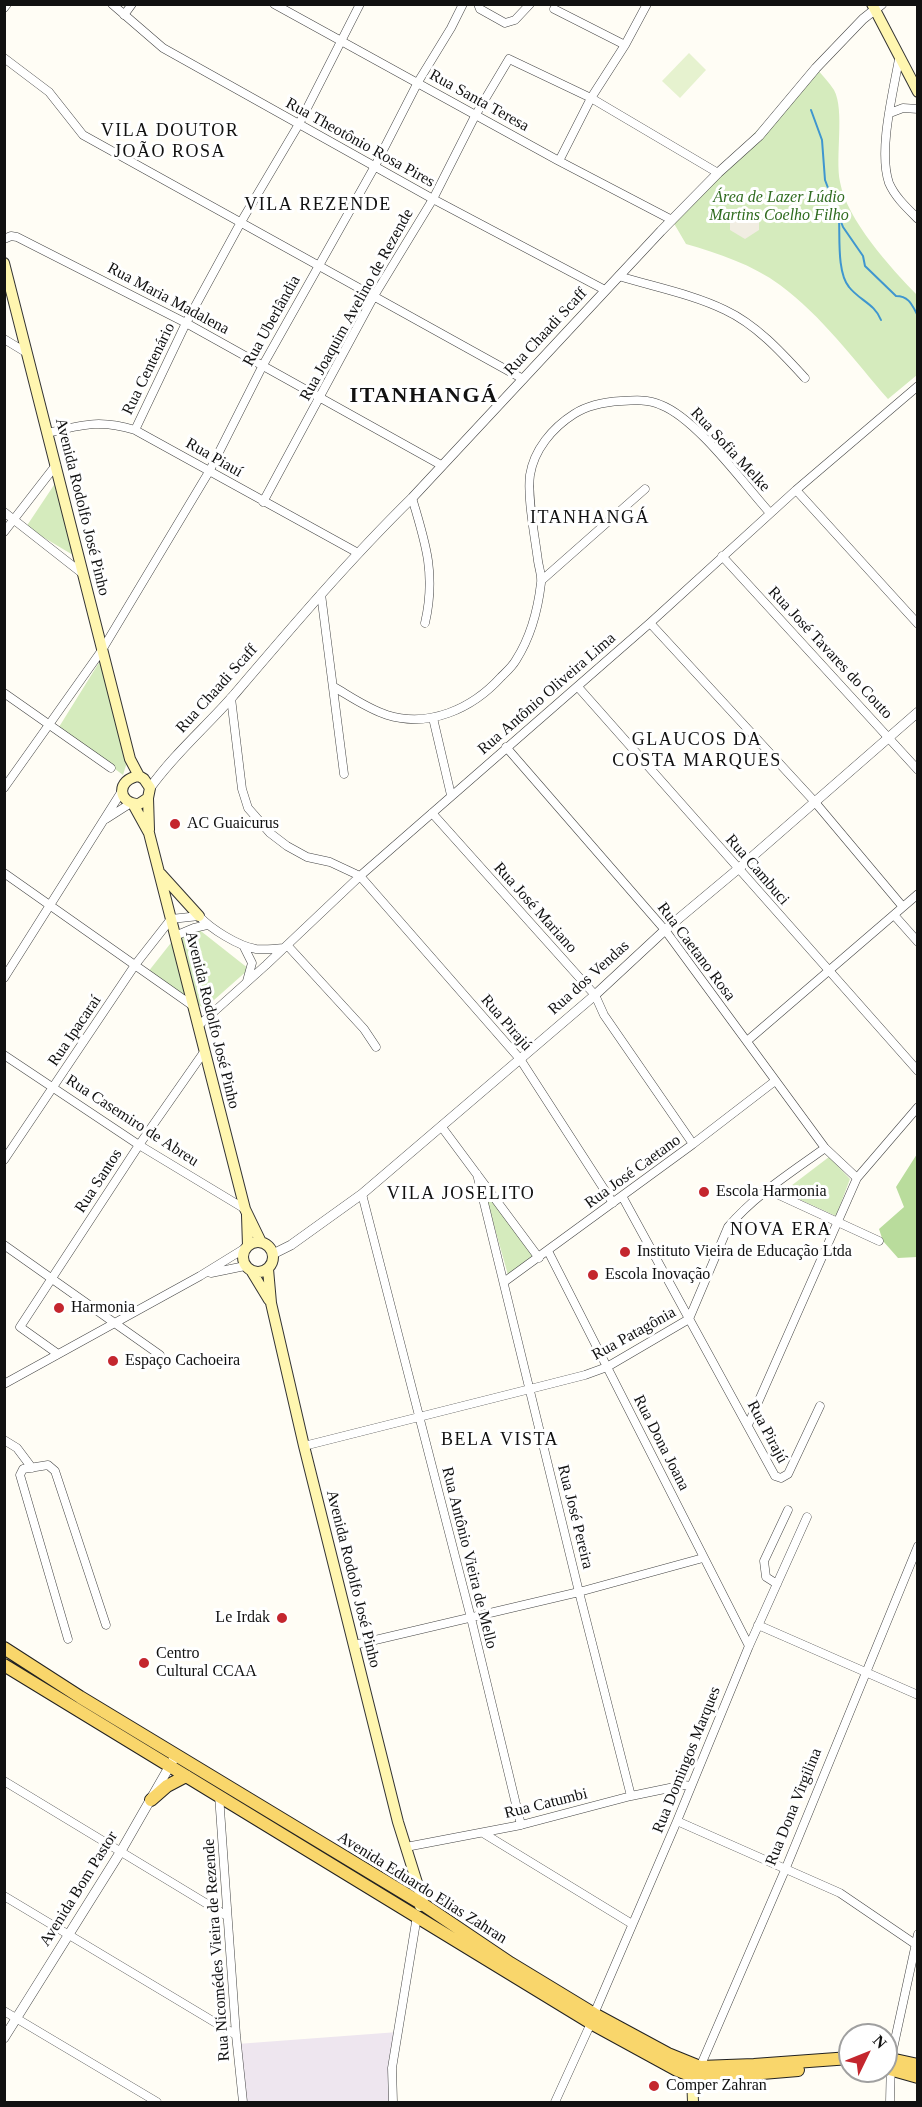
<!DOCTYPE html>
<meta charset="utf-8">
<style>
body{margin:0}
#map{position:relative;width:922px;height:2107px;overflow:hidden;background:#fffdf5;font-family:Georgia,serif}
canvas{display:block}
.frame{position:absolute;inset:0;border:6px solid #111;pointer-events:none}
.north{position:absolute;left:838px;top:2023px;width:60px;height:60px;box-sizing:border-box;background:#fff;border:2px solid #a0a0a0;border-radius:50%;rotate:47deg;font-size:16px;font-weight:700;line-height:24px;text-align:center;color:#111}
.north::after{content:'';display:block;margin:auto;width:21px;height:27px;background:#c4262e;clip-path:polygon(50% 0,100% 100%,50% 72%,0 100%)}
</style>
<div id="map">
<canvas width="922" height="2107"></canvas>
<div class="frame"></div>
<div class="north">N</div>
</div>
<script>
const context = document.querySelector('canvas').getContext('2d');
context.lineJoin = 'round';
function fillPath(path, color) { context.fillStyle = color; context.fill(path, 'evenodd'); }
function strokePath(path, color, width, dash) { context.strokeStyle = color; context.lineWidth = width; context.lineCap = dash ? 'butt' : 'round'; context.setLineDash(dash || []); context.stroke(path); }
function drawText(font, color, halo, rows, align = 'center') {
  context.font = font + ' Georgia,serif'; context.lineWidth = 6; context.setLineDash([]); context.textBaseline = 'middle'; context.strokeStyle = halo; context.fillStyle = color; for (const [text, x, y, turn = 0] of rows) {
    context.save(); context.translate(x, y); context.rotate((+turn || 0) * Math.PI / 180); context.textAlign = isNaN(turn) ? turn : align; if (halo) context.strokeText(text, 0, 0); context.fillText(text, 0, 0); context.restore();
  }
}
fillPath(new Path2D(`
 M398,2032L392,2068L393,2102H243L237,2044Z`), '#eee6ef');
fillPath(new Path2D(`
 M816,68C822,75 829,82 834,90C845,110 835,157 840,182C847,220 890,267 917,295V375L888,399C854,360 822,316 780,285C753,265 718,253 686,244L672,220Z
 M56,482L73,555L26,527Z
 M100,661L128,759L123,775L59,727Z
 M197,928L249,969L205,1008L189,1001L148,972L174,939Z
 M829,1157L850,1179L836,1216L783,1192Z
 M483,1186L535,1258L508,1275Z`), '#d5ebbd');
fillPath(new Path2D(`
 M917,1154V1257L898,1258L883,1241L879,1229L904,1207L896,1187Z`), '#b9dc9c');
fillPath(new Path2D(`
 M689,53L706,70L680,98L662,81Z`), '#e6f2cf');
fillPath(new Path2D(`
 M745,206L759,214V230L745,239L730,230V214Z`), '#f1ede2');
strokePath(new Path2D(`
 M811,110L822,140L825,180L843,227L863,256L865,266L896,296C909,296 912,305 918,316
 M839,219C840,237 837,273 849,287C859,300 875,304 881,320`), '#3f96cf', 2);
const minor = new Path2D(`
 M112,4L163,48L433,199L605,290
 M274,4L559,161L672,220
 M478,4L480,9L505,23L515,20L530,4
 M4,8L7,4
 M554,9L625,45
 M124,15L132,4
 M4,58L49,92L83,135L523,379
 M899,59C893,93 878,151 889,183C895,197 907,208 918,219
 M890,113L903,108L918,109
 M559,161L591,98L625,45L647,4
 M4,239L11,236L17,237L186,323L441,465
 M619,276C654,287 692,294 725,310C757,325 782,353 805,378
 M4,339L27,353
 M135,430L186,323L241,222L299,124L360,4
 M47,433C82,425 99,419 135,430L358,553
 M796,490L918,624
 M412,498C426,544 436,575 425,623
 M263,502L374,296L433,199L475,116L509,59L591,98L718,173
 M4,512L83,574
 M4,532L56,465
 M722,556L918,770
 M542,580L645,489
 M321,594L344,774
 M650,623L814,801L903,907
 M334,687C351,697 368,709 387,715C429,728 472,709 501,677C506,672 512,667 516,660C530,638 538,609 541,583C542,576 539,568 538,561C535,537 527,497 530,475C534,450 552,428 574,414C588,405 604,402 621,401C635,400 648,399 661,405C697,419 743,483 770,513
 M578,687L918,1071
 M4,693L111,768
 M231,698L242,789L248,808L270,833L287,846L307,857L330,862L360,876L520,1059L613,1203
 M433,718L451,795
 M506,747L665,930L825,1148L857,1178
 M4,788L102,650L210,470L263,365L375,166L418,82L451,28L463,4
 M432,813L595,995L604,1015L693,1144
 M106,819L131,803
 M4,873L193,1006
 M894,915L918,942
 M175,936L194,928L207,925
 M287,945L364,1029L376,1047
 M244,947L252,963L247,981
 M4,978L122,791
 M198,1026L266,965L360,876L650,623L796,490L918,386
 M747,1041L918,894
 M4,1055L139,1145L245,1209
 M441,1126L539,1258
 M4,1160L135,965L171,919L199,916C211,929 238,946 256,949C265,950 275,949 284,948
 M477,1174L579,1592L631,1796
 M768,1190L879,1241
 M362,1194L471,1618L521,1825
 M622,1196L775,1476L781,1478L788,1474L820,1406
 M4,1245L160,1355
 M548,1251L749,1646
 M211,1273L245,1266
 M504,1282L693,1144L775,1081
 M58,1354L20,1327L139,1145L204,1052
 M4,1384L200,1276L247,1247
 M748,1425L857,1178L918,1107
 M4,1440L17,1448L32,1468
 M304,1446L530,1389L585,1375L607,1367L689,1319L728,1227C755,1195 792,1172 825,1148
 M777,1584L766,1577L764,1561L788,1510
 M758,1625L918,1695
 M68,1639L20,1475L23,1469L48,1465L55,1471L106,1625
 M354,1645L579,1592L703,1558
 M4,1781L227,1916
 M219,1795L236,2035L243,2102
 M677,1821L840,1893L918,1946
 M483,1833L632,1924
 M406,1847L521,1825L631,1796L684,1785L691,1786
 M4,1896L236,2035
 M4,2011L157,2102
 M594,2014L677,1821L749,1646L807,1517
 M700,2067L785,1870L918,1546
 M393,2102L392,2068L417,1916
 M555,2102L591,2023
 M890,2102L891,2058L918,1934`);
const tertiary = new Path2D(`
 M150,788C174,754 206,727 233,696C291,628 348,561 412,498L661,231L718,173L759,136L816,68L863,19L882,4
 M273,1254L291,1245L362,1194L595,995L665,930L738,869L918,712
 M4,2038L121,1851L176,1755`);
const secondary = new Path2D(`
 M872,4L918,92
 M4,263L130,759L139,776
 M148,798L139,804C117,804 116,779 139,776L144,779L150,788L148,798L149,830
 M133,804L149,833L245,1209L261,1242
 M161,874L199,916
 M247,1215L248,1246
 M243 1257a15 15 0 1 1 30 0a15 15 0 1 1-30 0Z
 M268,1269L271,1303L304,1446L398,1822L424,1905L420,1906
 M252,1272L269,1300
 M693,2102L692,2076L694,2070`);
const primary = new Path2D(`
 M4,1648L80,1697L424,1905L510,1963L594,2014L668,2054L700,2067L754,2065L850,2058
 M4,1665L591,2023L677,2070L692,2076H726L798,2070
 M151,1800L167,1786L186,1776
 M886,2058L918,2065
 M886,2068L918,2077`);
strokePath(minor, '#444', 9);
strokePath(tertiary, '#444', 10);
strokePath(secondary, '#333', 12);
strokePath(primary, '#222', 14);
strokePath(minor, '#fff', 8);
strokePath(tertiary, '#fff', 9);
strokePath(secondary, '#fff6b0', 10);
strokePath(primary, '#f9d66b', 12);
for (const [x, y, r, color] of [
 [175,824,6,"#c4262e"],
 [704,1192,6,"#c4262e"],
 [625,1252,6,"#c4262e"],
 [593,1275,6,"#c4262e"],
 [59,1308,6,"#c4262e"],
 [113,1361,6,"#c4262e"],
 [282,1618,6,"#c4262e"],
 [144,1663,6,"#c4262e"],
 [654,2086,6,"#c4262e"]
]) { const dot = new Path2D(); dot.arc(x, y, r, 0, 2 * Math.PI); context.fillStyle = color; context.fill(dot); strokePath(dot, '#fff', 2); }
drawText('16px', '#111', '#fff', [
 ["Rua Santa Teresa",479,101,29],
 ["Rua Theotônio Rosa Pires",360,143,29],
 ["Rua Maria Madalena",168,299,28],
 ["Rua Joaquim Avelino de Rezende",357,305,-61],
 ["Rua Uberlândia",272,321,-61],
 ["Rua Chaadi Scaff",546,332,-47],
 ["Rua Centenário",149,369,-64],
 ["Rua Sofia Melke",730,450,47],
 ["Rua Piauí",214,458,30],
 ["Avenida Rodolfo José Pinho",82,507,76],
 ["Rua José Tavares do Couto",830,653,47],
 ["Rua Chaadi Scaff",217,689,-48],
 ["Rua Antônio Oliveira Lima",547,694,-41],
 ["Rua Cambuci",757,870,49],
 ["Rua José Mariano",535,908,48],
 ["Rua Caetano Rosa",696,952,53],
 ["Rua dos Vendas",589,978,-42],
 ["Avenida Rodolfo José Pinho",212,1020,76],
 ["Rua Pirajú",506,1023,49],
 ["Rua Ipacaraí",75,1031,-56],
 ["Rua Casemiro de Abreu",132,1121,33],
 ["Rua José Caetano",633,1172,-36],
 ["Rua Santos",99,1181,-57],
 ["Rua Patagônia",634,1334,-29],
 ["Rua Pirajú",767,1432,62],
 ["Rua Dona Joana",661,1443,63],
 ["Rua José Pereira",575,1517,76],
 ["Rua Antônio Vieira de Mello",469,1558,76],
 ["Avenida Rodolfo José Pinho",353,1579,76],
 ["Rua Domingos Marques",687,1760,-68],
 ["Rua Catumbi",546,1804,-14],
 ["Rua Dona Virgilina",794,1807,-68],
 ["Avenida Eduardo Elias Zahran",422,1888,32],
 ["Avenida Bom Pastor",79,1889,-58],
 ["Rua Nicomédes Vieira de Rezende",217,1950,-94]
]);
drawText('italic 16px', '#2f6b1f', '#fff', [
 ["Área de Lazer Lúdio",779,198],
 ["Martins Coelho Filho",779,216]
]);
drawText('16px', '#111', '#fff', [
 ["AC Guaicurus",187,824],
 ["Escola Harmonia",716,1192],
 ["Instituto Vieira de Educação Ltda",637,1252],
 ["Escola Inovação",605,1275],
 ["Harmonia",71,1308],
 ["Espaço Cachoeira",125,1361],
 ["Le Irdak",270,1618,"right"],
 ["Centro",156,1654],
 ["Cultural CCAA",156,1672],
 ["Comper Zahran",666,2086]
], 'left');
context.letterSpacing = '1.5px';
drawText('18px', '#111', '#fff', [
 ["VILA DOUTOR",170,131],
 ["JOÃO ROSA",170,152],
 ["VILA REZENDE",318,205],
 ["ITANHANGÁ",590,518],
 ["GLAUCOS DA",697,740],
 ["COSTA MARQUES",697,761],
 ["VILA JOSELITO",461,1194],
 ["NOVA ERA",781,1230],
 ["BELA VISTA",500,1440]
]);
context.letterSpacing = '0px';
context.letterSpacing = '1.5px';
drawText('bold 22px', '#111', '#fff', [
 ["ITANHANGÁ",424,396]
]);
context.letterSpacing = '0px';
</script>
